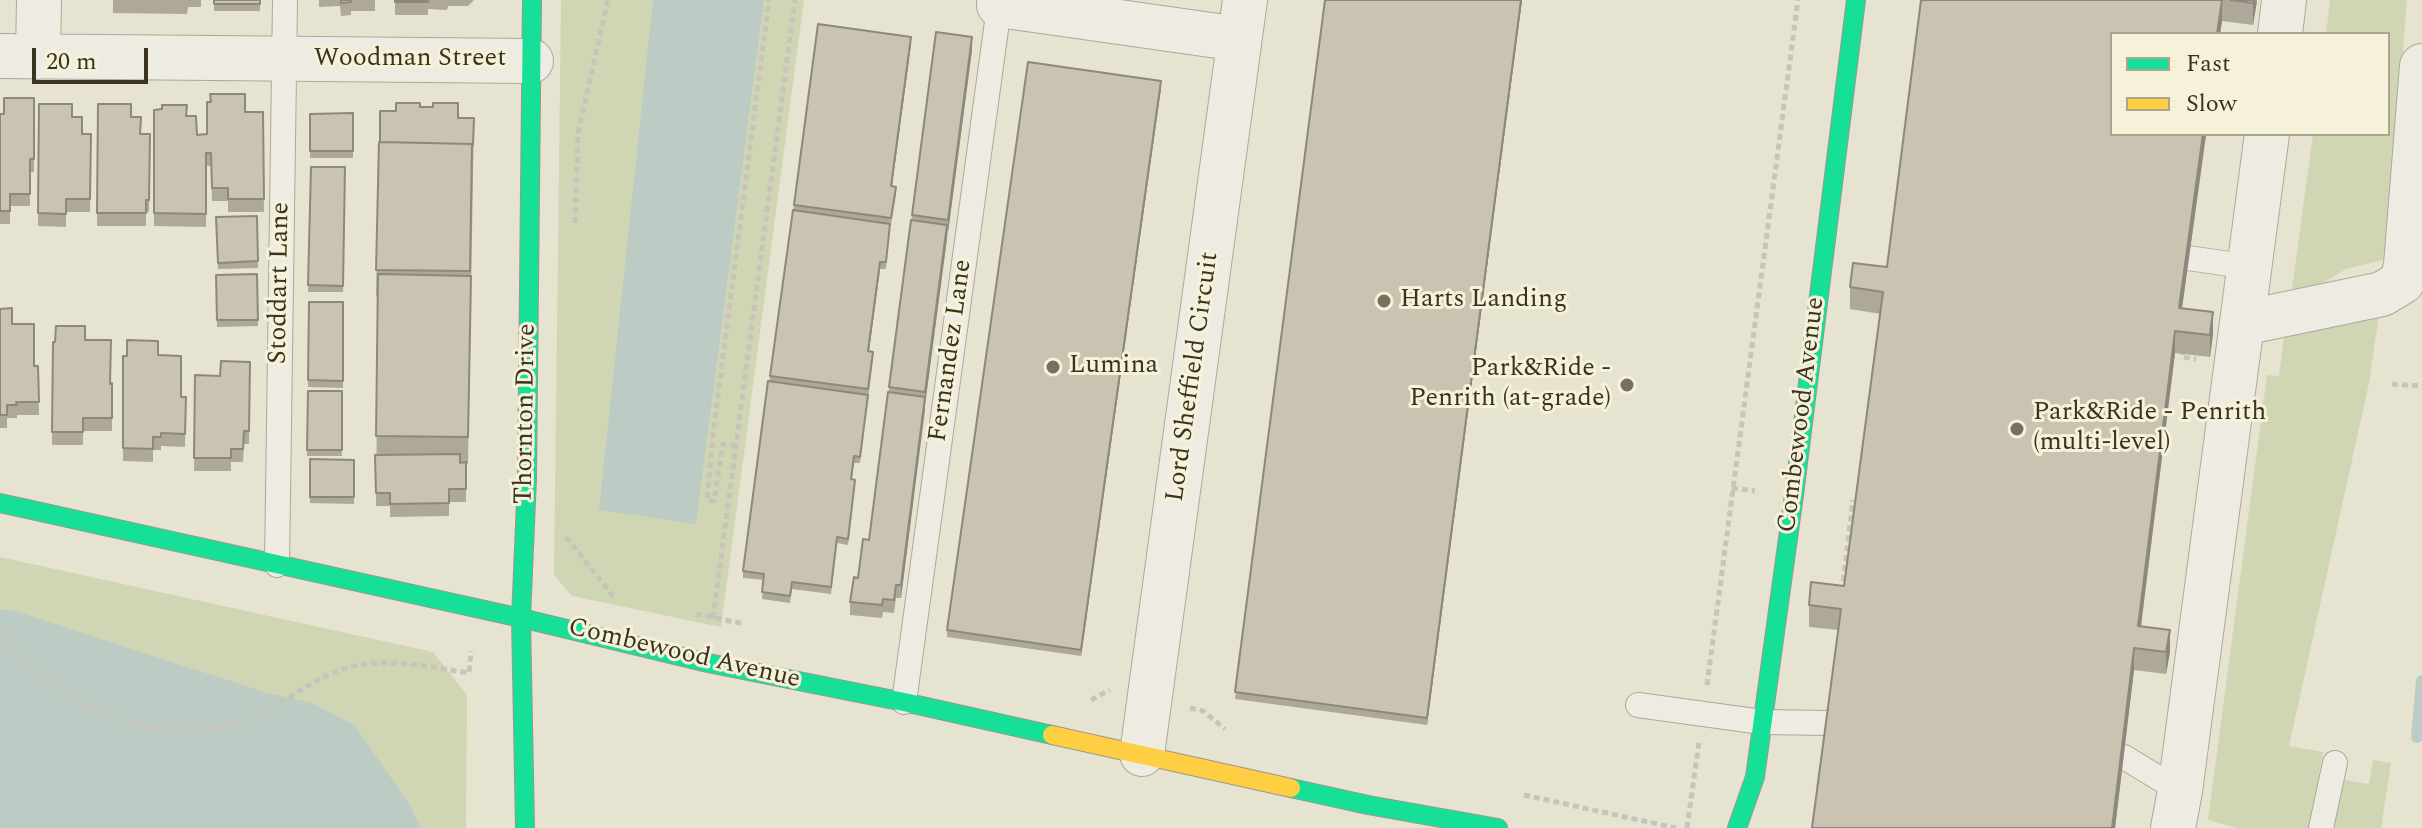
<!DOCTYPE html>
<style>
body{margin:0}
#map{position:relative;width:2422px;height:828px;overflow:hidden;background:#e6e3d1;font-family:Spectral,serif}
canvas{display:block}
.legend{position:absolute;left:2110px;top:32px;width:280px;height:104px;box-sizing:border-box;background:#f5f2d9;border:2px solid #aba58f;margin:0;padding:10px 14px;list-style:none;font-size:24px;color:#3b3221}
.legend li{display:flex;align-items:center;gap:16px;height:40px}
.legend b{width:40px;border:2px solid #aba58f}
.scale{position:absolute;left:32px;top:48px;width:116px;height:36px;box-sizing:border-box;border:4px solid #3b3221;border-top:0;padding-left:10px;font-size:24px;line-height:28px;white-space:nowrap;color:#3b3221;-webkit-text-stroke:6px #f5f2d9;paint-order:stroke}
</style>
<div id="map">
<canvas width="2422" height="828"></canvas>
<ul class="legend">
<li><b style="height:10px;background:#16e098"></b>Fast</li>
<li><b style="height:10px;background:#ffcf43"></b>Slow</li>
</ul>
<div class="scale">20 m</div>
</div>
<script>
const context = document.querySelector('canvas').getContext('2d');
context.lineJoin = 'round';
function fillPath(path, color) { context.fillStyle = color; context.fill(path, 'evenodd'); }
function strokePath(path, color, width, dash) { context.strokeStyle = color; context.lineWidth = width; context.lineCap = dash ? 'butt' : 'round'; context.setLineDash(dash || []); context.stroke(path); }
function drawText(font, color, halo, rows, align = 'center') {
  context.font = font + ' Spectral,serif'; context.lineWidth = 6; context.setLineDash([]); context.textBaseline = 'middle'; context.strokeStyle = halo; context.fillStyle = color; for (const [text, x, y, turn = 0] of rows) {
    context.save(); context.translate(x, y); context.rotate((+turn || 0) * Math.PI / 180); context.textAlign = isNaN(turn) ? turn : align; if (halo) context.strokeText(text, 0, 0); context.fillText(text, 0, 0); context.restore();
  }
}
fillPath(new Path2D(`
 M561,0H804L721,627L572,596L554,575Z
 M2330,0H2407L2386,259L2346,269L2321,284L2292,289L2313,134H2388V34H2326Z
 M2379,314L2369,383L2289,746L2323,752L2319,774L2325,775L2312,828H2238L2208,820L2267,375L2279,376L2285,329Z
 M0,557L433,652L467,695L466,828H0Z
 M2373,760L2391,763L2381,828H2331L2345,780L2369,784Z`), '#d0d6b4');
fillPath(new Path2D(`
 M653,0H764L696,524L599,510Z
 M0,609L18,612L267,693L312,703L354,725L410,805L420,828H0Z`), '#bcccc4');
strokePath(new Path2D(`
 M2417,737L2422,681`), '#bcccc4', 12);
const lane = new Path2D(`
 M2188,258L2250,267
 M277,565L285,0
 M904,702L1000,0
 M1638,705L1762,722L1829,723
 M2124,757L2180,791
 M2321,828L2335,763`);
const street = new Path2D(`
 M999,5L1239,39
 M2280,34L2284,0
 M0,56L531,61
 M38,57L39,0
 M2243,323L2382,294L2402,282L2406,265L2422,66
 M1142,754L1245,0
 M2173,828L2180,791L2267,134`);
const fast = new Path2D(`
 M0,503L521,618L708,663L904,702L1052,735
 M1291,788L1368,805L1498,828
 M525,828L521,618L527,478L532,0
 M1737,828L1755,777L1794,495L1856,0`);
const slow = new Path2D(`
 M1052,735L1291,788`);
strokePath(lane, '#aca899', 26);
strokePath(street, '#aca899', 46);
strokePath(fast, '#9b978a', 20);
strokePath(slow, '#9b978a', 20);
strokePath(new Path2D(`
 M575,223L578,133L608,0
 M2183,349L2182,357L2196,359
 M2392,384L2422,386
 M736,446L723,444L714,501L707,500L713,434L769,0
 M1732,488L1755,491
 M566,537L613,596H616
 M1842,591L1853,500
 M696,614L745,624
 M713,618L795,0
 M0,629C49,706 157,752 246,720C284,707 313,674 354,666C393,658 431,667 469,673L471,651
 M1707,685L1798,0
 M1091,700L1110,690
 M1190,708L1203,711L1225,729
 M1524,795L1676,828
 M1687,828L1699,742`), '#c7c4b9', 5, [6, 4]);
strokePath(lane, '#eeece2', 24);
strokePath(street, '#eeece2', 44);
strokePath(fast, '#16e098', 18);
strokePath(slow, '#ffcf43', 18);
fillPath(new Path2D(`
 M113,0H201V7H188L187,14L113,13Z
 M214,0H260V11H214Z
 M319,0H375V11H351V15L341,16L340,6L319,7Z
 M395,0H474L468,6H448L447,10L428,9V15H395Z
 M1325,0H1522L1427,725L1235,699Z
 M1921,0H2257L2253,25L2222,21L2182,308L2213,334L2210,357L2175,353L2141,627L2170,652L2166,674L2134,670L2115,828H1812L1838,630L1809,627V605L1844,586L1881,314L1850,309V287L1887,267Z
 M911,44L892,186L896,194L891,225H890L886,269H880L869,351L873,359L860,463H854L852,479L855,487L848,545L837,543L831,594L792,589L790,603L762,599L764,580L743,578V571L794,205Z
 M972,50L925,405L901,598H896L894,613L883,612L882,618L850,615V602L869,540L912,215Z
 M1161,88L1081,656L947,637V630Z
 M34,98V172H30V206H10V224H0V114H4Z
 M39,104L72,117L82,134H91L90,212H66V227L38,226Z
 M98,104L131,117L141,134H150L149,212L146,213V226H97Z
 M420,107L458,118H474L468,464H466V502H449V516L390,517V506H376L378,296H376L379,142H380L396,111Z
 M154,110L187,116L197,135L207,134L245,112H263L264,212H228V201H212L211,166H206V227L154,226Z
 M353,113V158H310V114Z
 M311,167H345L343,292H308Z
 M257,216L258,268L218,269L216,217Z
 M257,274L258,326L217,327L216,275Z
 M309,302H343V388L308,387Z
 M0,309L34,366H38L39,415H17V418H7V428H0Z
 M85,340L110,383H112V431H83V445H52L53,342Z
 M123,356L181,397H186L185,447L161,446V450H153V462L123,461Z
 M250,362L249,444H244L243,462H231V471H194L195,375L220,376Z
 M308,391H342V456H307Z
 M310,459L354,460V504L310,503Z`), '#aea899');
fillPath(new Path2D(`
 M1521,0H1522L1427,725V718Z
 M2222,0V21L2220,34H2217Z
 M2254,0L2257,1L2253,25V3Z
 M911,37V44L891,193V186Z
 M972,37V50L948,233V220Z
 M1161,81V88L1081,656V650Z
 M2203,134H2206L2179,330V308Z
 M947,225V238L925,405V392Z
 M880,262V269L868,357V351Z
 M2213,312V334L2210,357V335Z
 M2175,331V353L2138,648V626Z
 M925,397V410L901,598V585Z
 M2170,630V652L2166,674V652Z
 M2134,648V670L2115,828H2112Z`), '#8d887d');
const building = new Path2D(`
 M214,0H260V4H214Z
 M341,0H351V2L341,3Z
 M395,0H428V2H395Z
 M1325,0H1521L1427,718L1235,692Z
 M1921,0H2222L2217,34H2112V134H2203L2179,308L2213,312L2210,335L2175,331L2138,626L2170,630L2166,652L2134,648L2112,828H1812L1841,609L1809,605L1811,582L1844,586L1883,292L1850,287L1853,263L1887,267Z
 M2231,0H2254L2253,3Z
 M818,24L911,37L891,186L896,187L891,218L794,205Z
 M936,32L972,37L948,220L912,215Z
 M1028,62L1161,81L1081,650L947,630Z
 M210,94H245V112H263L264,199H228V188H212L211,153H206V214L154,213V110L162,109V105H187L186,116H196L197,135L207,134V102H211Z
 M4,98H34V159H30V194H10V211H0V114H4Z
 M396,103H420V107H433V103H458V118H474L473,145L472,144L380,142V111H396Z
 M39,104H72V117H82V134H91L90,199H66V214L38,213Z
 M98,104H131V117H141L140,134H150L149,200H146V213H97Z
 M353,113V151H310V114Z
 M379,142L472,144L470,271L376,270Z
 M311,167H345L343,286L308,285Z
 M793,210L890,224L886,262H880L868,351L873,352L868,389L770,376Z
 M257,216L258,261L218,263L216,217Z
 M911,220L947,225L925,392L889,387Z
 M257,274L258,320H217L216,275Z
 M378,274L471,276L468,437L376,436Z
 M309,302H343V381L308,380Z
 M12,308V324H34V366H38L39,402H16L17,405H7V415H0V309Z
 M56,326H85V340H111L110,384L112,383V418H83V432H52L53,342H55Z
 M127,340L158,341V355L181,356V397H186L185,434L161,433V437H153V449L123,448V356H127Z
 M221,361L250,362L249,431H244L243,449H231V458H194L195,375L220,376Z
 M768,381L868,395L860,457L854,456L851,479L855,480L848,539L837,537L831,587L792,582L790,596L762,592L764,574L743,571Z
 M308,391H342V450H307Z
 M888,392L925,397L901,585H896L894,600L883,599L882,605L850,602L854,577L858,578L863,539L869,540Z
 M460,454V463L466,462V489H449V503L390,504V493H376L375,455Z
 M310,459L354,460V497H310Z`);
fillPath(building, '#cac3b2');
strokePath(building, '#8d887d', 2);
for (const [x, y, r, color] of [
 [1384,301,8,"#77705f"],
 [1053,367,8,"#77705f"],
 [1627,385,8,"#77705f"],
 [2017,429,8,"#77705f"]
]) { const dot = new Path2D(); dot.arc(x, y, r, 0, 2 * Math.PI); context.fillStyle = color; context.fill(dot); strokePath(dot, '#f5f2d9', 3); }
drawText('26px', '#3b3221', '#f5f2d9', [
 ["Woodman Street",410,60],
 ["Stoddart Lane",281,283,-89],
 ["Fernandez Lane",952,351,-82],
 ["Lord Sheffield Circuit",1194,377,-82],
 ["Thornton Drive",527,414,-89],
 ["Combewood Avenue",1803,415,-83],
 ["Combewood Avenue",684,655,13]
]);
drawText('26px', '#3b3221', '#f5f2d9', [
 ["Harts Landing",1400,301],
 ["Lumina",1069,367],
 ["Park&Ride -",1611,370,"right"],
 ["Penrith (at-grade)",1611,400,"right"],
 ["Park&Ride - Penrith",2033,414],
 ["(multi-level)",2033,444]
], 'left');
</script>
